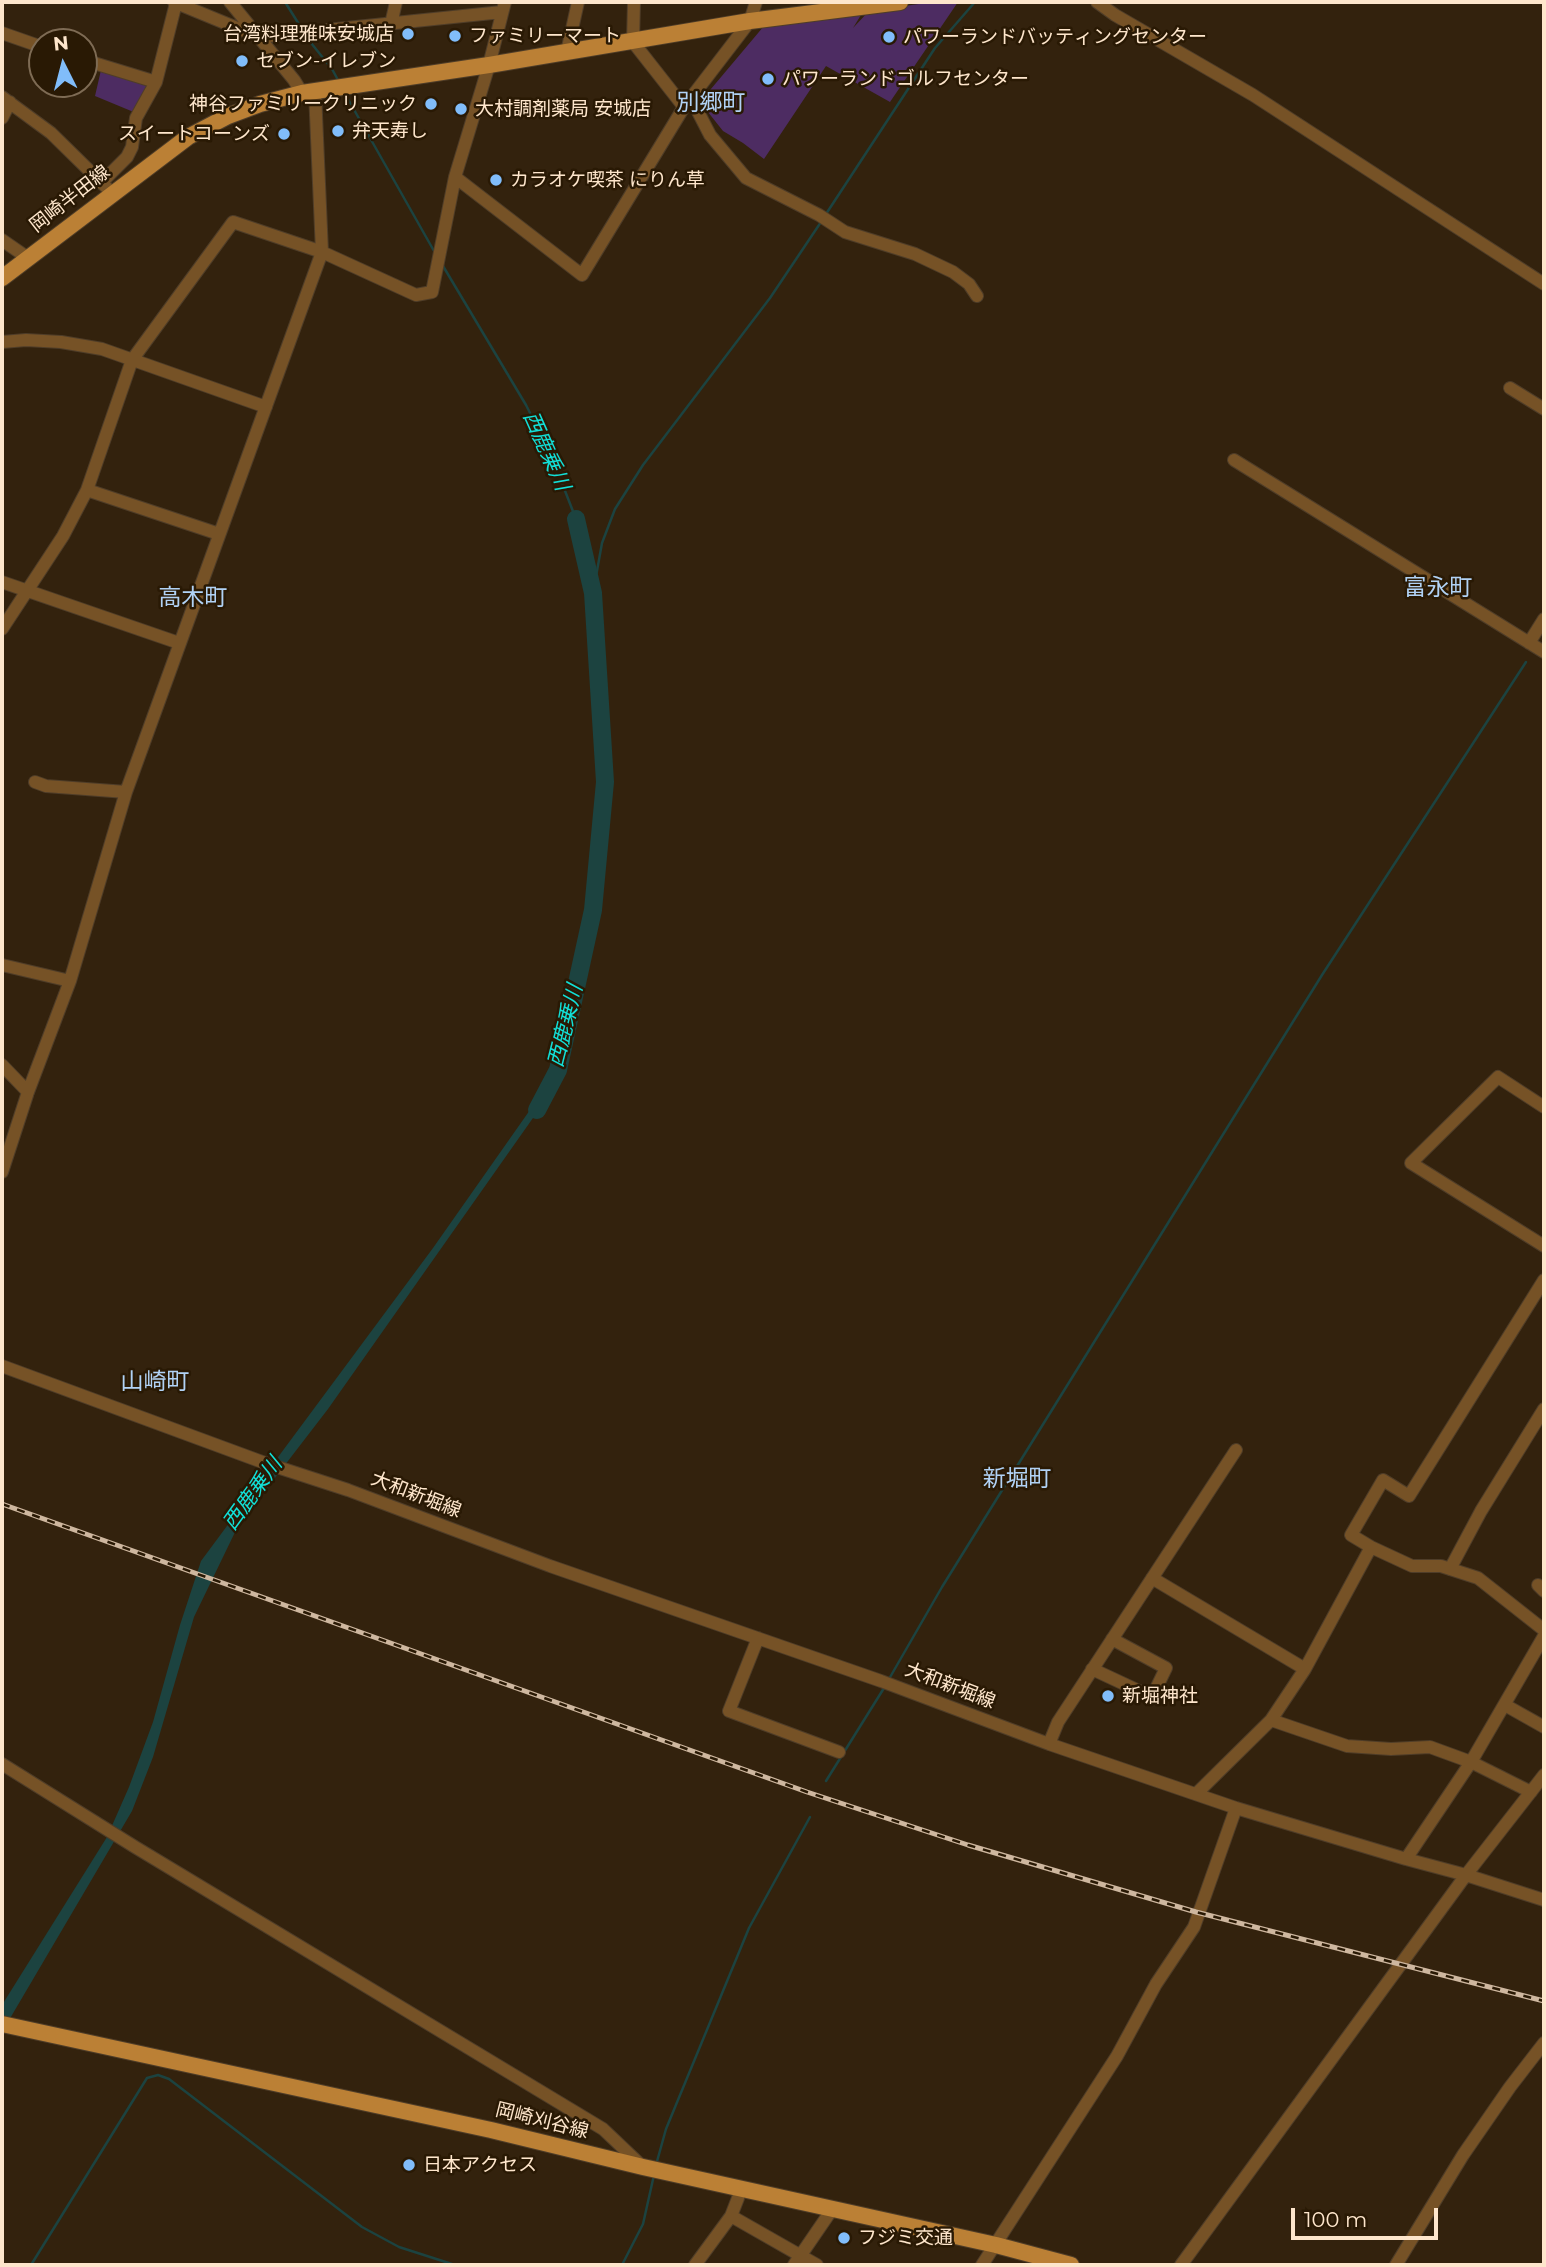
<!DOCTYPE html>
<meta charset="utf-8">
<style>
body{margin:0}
#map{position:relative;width:1546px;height:2267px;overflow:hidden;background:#33220d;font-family:Montserrat,sans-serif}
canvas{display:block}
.frame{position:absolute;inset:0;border:4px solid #fee6cc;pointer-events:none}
.north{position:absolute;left:28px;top:28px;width:70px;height:70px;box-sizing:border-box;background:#291904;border:2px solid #7e6b54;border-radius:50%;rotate:354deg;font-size:19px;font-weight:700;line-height:28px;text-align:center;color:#fee6cc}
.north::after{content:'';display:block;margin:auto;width:24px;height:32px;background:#81bdfa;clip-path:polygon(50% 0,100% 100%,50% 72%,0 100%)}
.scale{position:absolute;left:1291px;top:2208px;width:147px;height:32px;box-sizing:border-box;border:4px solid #fee6cc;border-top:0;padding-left:9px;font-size:21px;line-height:24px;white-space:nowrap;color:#fee6cc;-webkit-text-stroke:5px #291904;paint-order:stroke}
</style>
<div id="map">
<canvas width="1546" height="2267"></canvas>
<div class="frame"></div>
<div class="north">N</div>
<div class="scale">100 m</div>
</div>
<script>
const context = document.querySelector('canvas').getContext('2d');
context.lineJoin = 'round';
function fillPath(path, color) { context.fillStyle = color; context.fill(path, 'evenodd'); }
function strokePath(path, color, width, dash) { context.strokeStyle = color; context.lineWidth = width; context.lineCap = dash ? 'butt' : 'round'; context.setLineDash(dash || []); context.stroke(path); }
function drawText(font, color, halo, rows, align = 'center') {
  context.font = font + ' Montserrat,"Noto Sans JP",sans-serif'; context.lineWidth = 5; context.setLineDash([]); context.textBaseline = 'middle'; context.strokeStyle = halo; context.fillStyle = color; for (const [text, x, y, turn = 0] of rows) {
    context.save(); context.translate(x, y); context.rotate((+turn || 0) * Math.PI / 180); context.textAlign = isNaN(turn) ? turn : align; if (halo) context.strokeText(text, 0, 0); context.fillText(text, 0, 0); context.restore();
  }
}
fillPath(new Path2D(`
 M933,2H958L890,102L826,66L764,159L743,143L723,131L700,102L769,20L864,10L853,28L869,11Z
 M101,70L149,84L136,113L95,96Z`), '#4d2c62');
fillPath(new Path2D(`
 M544,1090L552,1091L328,1409L238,1526L194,1617L153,1757L132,1811L2,2032V2005L107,1837L129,1787L153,1722L180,1625L201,1561L433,1248Z`), '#1c4340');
strokePath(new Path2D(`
 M285,2L302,29
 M307,38L332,69L338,80
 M344,92L434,251
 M826,214L935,48L975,2
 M443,266L526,405L551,455L576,519
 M593,593L602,543L615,509L643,465L770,298L821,222
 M889,1679L942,1587L1322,975L1526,662
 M826,1781L884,1688
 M656,2165L666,2129L749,1928L810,1817
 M31,2265L147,2078L158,2075L169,2079L362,2227L399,2247L455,2265
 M622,2265L643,2224L654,2175`), '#1c4340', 2.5);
strokePath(new Path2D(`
 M537,1110L558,1070L593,910L605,782L593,593L576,519`), '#1c4340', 18);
const minor = new Path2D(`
 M174,2L259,37L502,12
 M230,2L294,80L302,93
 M634,2L633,42L684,107
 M1097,2L1115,15L1253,95L1544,284
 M391,24L396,2
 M2,33L42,47
 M567,52L578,2
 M84,60L156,82
 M2,97L51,133L107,188
 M684,107L693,102L710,135L746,178L819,215L845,232L915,254L953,272L969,284L977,296
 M2,118L10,102
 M455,177L582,275L684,107L750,21L756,2
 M101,183L127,157L132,147L136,118L156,82L176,3
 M2,240L28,258
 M2,342L26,340L61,342L102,349L266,407
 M1510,388L1544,409
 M1234,460L1544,652
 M87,490L219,534
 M2,582L179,643
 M2,629L63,536L87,490L132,360L233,222L322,252L416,295L432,292L455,177L489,65L505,2
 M1529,643L1544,619
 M35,782L46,786L126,792
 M2,965L70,981
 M2,1065L28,1092
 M1544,1107L1498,1077L1411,1163L1544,1246
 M2,1172L28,1092L70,981L126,792L322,252L315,92
 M1544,1280L1409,1496L1383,1480L1351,1535L1371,1547L1412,1566H1441L1478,1578L1544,1630
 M2,1366L265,1463L348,1490L550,1566L881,1681L1049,1744L1236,1808L1406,1859L1466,1875L1544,1900
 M1450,1569L1481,1511L1544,1409
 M1152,1578L1305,1669
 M1538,1585L1544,1591
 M758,1638L729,1711L839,1752
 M1092,1669L1152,1697L1166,1668L1112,1639
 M1505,1705L1544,1727
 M1271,1720L1347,1746L1391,1749L1430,1747L1471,1762L1531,1792
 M1049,1744L1058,1722L1236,1450
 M2,1764L135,1847L603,2129L643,2167
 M1196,1794L1271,1720L1305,1669L1371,1547
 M1406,1859L1471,1762L1544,1636
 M731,2216L817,2265
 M695,2265L731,2216L738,2198
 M794,2265L833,2208
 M982,2265L1117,2056L1156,1984L1194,1927L1236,1808
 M1181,2265L1466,1875L1544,1775
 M1396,2265L1463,2155L1510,2087L1544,2043`);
const major = new Path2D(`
 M2,278L188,137L228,116L260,104L302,93L489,65L750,21L900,2
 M2,2024L491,2130L643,2167L996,2245L1071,2265`);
strokePath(minor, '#4f3d28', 14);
strokePath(major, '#4f3d28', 18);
strokePath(minor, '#765226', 12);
strokePath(major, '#bb8035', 16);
const rail = new Path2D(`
 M2,1504L807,1792L968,1845L1196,1912L1544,2001`);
strokePath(rail, '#ceb79f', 5);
strokePath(rail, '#291904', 2.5, [8]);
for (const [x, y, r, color] of [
 [408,34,7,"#81bdfa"],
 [455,36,7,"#81bdfa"],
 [889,37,7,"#81bdfa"],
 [242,61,7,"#81bdfa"],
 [768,79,7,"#81bdfa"],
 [431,104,7,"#81bdfa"],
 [461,109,7,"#81bdfa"],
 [338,131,7,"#81bdfa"],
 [284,134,7,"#81bdfa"],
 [496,180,7,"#81bdfa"],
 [1108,1696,7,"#81bdfa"],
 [409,2165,7,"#81bdfa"],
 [844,2238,7,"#81bdfa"]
]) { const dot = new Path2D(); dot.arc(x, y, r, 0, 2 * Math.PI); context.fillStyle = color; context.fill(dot); strokePath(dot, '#291904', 2.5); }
drawText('19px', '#fee6cc', '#291904', [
 ["台湾料理雅味安城店",394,34,"right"],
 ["ファミリーマート",469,36],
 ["パワーランドバッティングセンター",903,37],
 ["セブン-イレブン",256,61],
 ["パワーランドゴルフセンター",782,79],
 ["神谷ファミリークリニック",417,104,"right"],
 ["大村調剤薬局 安城店",475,109],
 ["弁天寿し",352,131],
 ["スイートコーンズ",270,134,"right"],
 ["カラオケ喫茶 にりん草",510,180],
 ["新堀神社",1122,1696],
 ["日本アクセス",423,2165],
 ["フジミ交通",858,2238]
], 'left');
drawText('19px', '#fee6cc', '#291904', [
 ["岡崎半田線",70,199,-38],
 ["大和新堀線",416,1495,21],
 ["大和新堀線",950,1686,21],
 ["岡崎刈谷線",542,2121,14]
]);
drawText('italic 21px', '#12e0d8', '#291904', [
 ["西鹿乗川",546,451,66],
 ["西鹿乗川",566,1026,-76],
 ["西鹿乗川",253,1494,-54]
]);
drawText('23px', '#b1d2f5', '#291904', [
 ["別郷町",711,103],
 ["富永町",1438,588],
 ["高木町",193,598],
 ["山崎町",155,1382],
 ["新堀町",1017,1479]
]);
</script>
